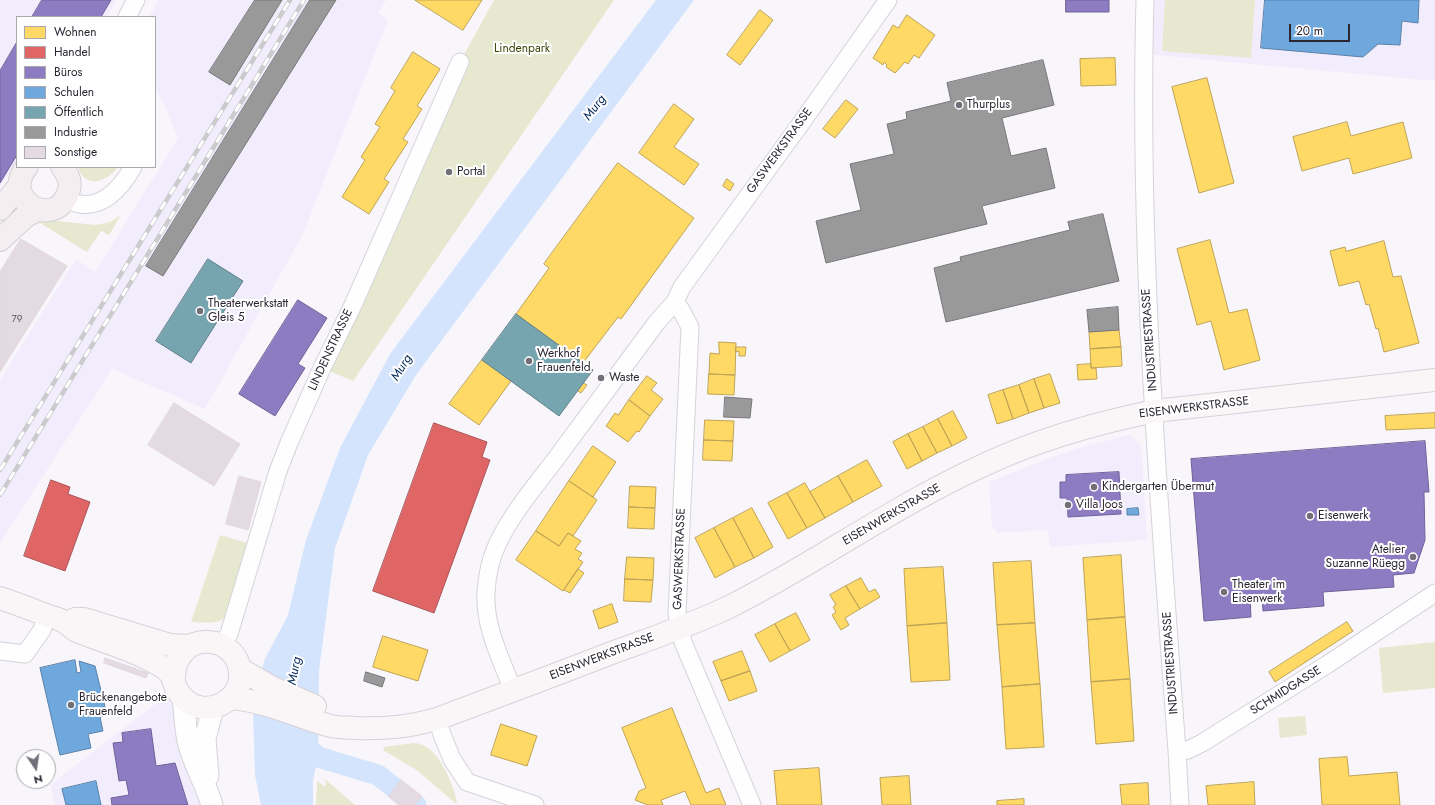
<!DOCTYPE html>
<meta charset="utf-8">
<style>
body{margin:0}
#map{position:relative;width:1435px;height:805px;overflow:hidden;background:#f8f6fb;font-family:Jost,sans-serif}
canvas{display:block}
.legend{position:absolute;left:16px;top:16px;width:140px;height:152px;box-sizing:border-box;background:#fff;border:1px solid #aaa8ad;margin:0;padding:5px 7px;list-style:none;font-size:12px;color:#2b2632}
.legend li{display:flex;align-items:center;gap:8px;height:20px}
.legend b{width:20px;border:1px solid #aaa8ad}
.north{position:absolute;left:16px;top:749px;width:40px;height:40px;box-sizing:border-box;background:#fff;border:1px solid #aaa8ad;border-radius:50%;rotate:167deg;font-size:11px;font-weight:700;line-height:16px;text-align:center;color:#2b2632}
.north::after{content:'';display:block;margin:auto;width:14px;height:18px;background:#736f78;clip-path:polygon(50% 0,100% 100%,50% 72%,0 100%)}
.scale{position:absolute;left:1289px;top:24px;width:61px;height:18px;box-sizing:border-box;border:2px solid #2b2632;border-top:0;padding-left:5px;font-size:12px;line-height:14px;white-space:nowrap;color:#2b2632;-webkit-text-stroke:3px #fff;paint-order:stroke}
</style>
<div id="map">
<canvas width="1435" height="805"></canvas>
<ul class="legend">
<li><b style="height:11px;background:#ffd966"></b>Wohnen</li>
<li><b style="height:11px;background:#e06666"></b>Handel</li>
<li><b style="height:11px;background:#8e7cc3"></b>Büros</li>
<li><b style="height:11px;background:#6fa8dc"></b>Schulen</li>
<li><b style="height:11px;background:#76a5af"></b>Öffentlich</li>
<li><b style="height:11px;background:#999"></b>Industrie</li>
<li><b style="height:11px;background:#e3dbe1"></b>Sonstige</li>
</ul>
<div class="north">N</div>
<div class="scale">20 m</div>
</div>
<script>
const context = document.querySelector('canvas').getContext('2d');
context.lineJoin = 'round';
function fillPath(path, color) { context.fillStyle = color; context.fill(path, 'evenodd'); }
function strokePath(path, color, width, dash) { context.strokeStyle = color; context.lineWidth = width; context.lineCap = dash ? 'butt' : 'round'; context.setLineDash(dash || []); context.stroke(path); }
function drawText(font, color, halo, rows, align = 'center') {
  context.font = font + ' Jost,sans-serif'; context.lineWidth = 4; context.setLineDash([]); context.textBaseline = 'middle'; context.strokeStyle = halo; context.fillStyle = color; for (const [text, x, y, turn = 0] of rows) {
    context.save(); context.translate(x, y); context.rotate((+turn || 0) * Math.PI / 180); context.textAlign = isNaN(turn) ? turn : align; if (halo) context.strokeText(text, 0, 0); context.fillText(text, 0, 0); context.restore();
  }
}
fillPath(new Path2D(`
 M0,0H117L107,17H17V160L0,187Z
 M159,0H386L379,13L388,21L303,234L205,409L112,369L0,543V380L76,259L95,272L178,138L165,106L155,89V17H149Z
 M1143,0H1435V81L1144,54Z
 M1129,435L1134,438L1140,444L1142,455L1147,540L1050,547L1048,530L996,533L995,528L992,529L989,482L1044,460L1082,447Z
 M176,688L212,805H55L50,785Z`), '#f2edfd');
fillPath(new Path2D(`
 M494,0H614L353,381L322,368L460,62Z
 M1165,0H1255L1251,58L1162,51Z
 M78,167H118C107,182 85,190 78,167Z
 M121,215L109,235L101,231L87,252L40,223L41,222L47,220L96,225L110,222Z
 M220,535L251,544C247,558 233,615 222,620C213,624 201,622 191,622Z
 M1435,642V688L1383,693L1379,648Z
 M1305,716L1307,735L1280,738L1278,718Z
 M414,743C437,743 453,783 457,802L455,803L418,771L383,750L384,747Z
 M325,779L355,805H316L317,781L326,787Z`), '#e6e9d0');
fillPath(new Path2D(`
 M656,0H694L416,375L368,455L335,548L319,671L318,757L313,780V805H261L255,775L253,709L264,661L288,615L306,540L340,448L390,354Z`), '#d4e4fd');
const homes = new Path2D(`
 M415,0H482L463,30Z
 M760,10L773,20L740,65L727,55Z
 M907,15L935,35L919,58L914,55L908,64L905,62L895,73L886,67L887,65L884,62L883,65L873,58L893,25L898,28Z
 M413,52L440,69L417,106L422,109L403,139L408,142L384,179L389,182L369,214L342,197L365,160L361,157L380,127L375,124L395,91L391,88Z
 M1115,58L1116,85L1081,86L1080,59Z
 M1207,78L1234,183L1199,193L1172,87Z
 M846,100L858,109L835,138L823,129Z
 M674,104L694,119L674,147L699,164L684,185L639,153Z
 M1347,122L1351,136L1403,122L1412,158L1353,174L1349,158L1302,171L1293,137Z
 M618,163L694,218L621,319L618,317L583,363L516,314L549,268L544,264Z
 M727,179L734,184L730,191L723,186Z
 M1210,240L1229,313L1247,309L1260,360L1224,370L1211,321L1197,325L1177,249Z
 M1384,241L1393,277L1401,276L1419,343L1384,352L1378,328L1376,329L1369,304L1366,305L1359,281L1339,286L1330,251L1345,247L1346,251Z
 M1119,330L1121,347L1090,349L1089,332Z
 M719,342L736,343L735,375L709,374L710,353L719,354Z
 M736,347H746L745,356H739V351L736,352Z
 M1121,347L1122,366L1091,368L1090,349Z
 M482,360L511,381L479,425L449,404Z
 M1091,364V368H1096L1097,379L1078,380L1077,365Z
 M709,374L735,375L734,395L708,394Z
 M1050,374L1060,403L1044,408L1034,379Z
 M647,376L657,383L651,390L663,399L650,416L629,400Z
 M1034,379L1044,408L1029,413L1019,385Z
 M583,383L587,385L581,393L578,391Z
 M1019,385L1029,413L1013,419L1003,390Z
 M1003,390L1013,419L997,424L988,395Z
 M629,400L650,416L639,432L637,431L628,442L606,426L615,413L618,415Z
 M953,411L967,438L952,446L938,419Z
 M1435,413V428L1386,430L1385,416Z
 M938,419L952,446L937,453L923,427Z
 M705,420L734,421L733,441L704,440Z
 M923,427L937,453L922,461L908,434Z
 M908,434L922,461L907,469L893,442Z
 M704,440L733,441L732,461L703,460Z
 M593,446L616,462L593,497L569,481Z
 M867,460L882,486L853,502L838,476Z
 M838,476L853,502L825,518L810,492Z
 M569,481L597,500L573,536L568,533L559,546L536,531Z
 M805,483L825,518L807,528L787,493Z
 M630,486L656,487L655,508L629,507Z
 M787,493L807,528L788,539L768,503Z
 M629,507L655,508L654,529L628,528Z
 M752,508L773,547L754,558L733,518Z
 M733,518L754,558L735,567L714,528Z
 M714,528L735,567L715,578L695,538Z
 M536,531L559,546L568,533L581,541L575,549L582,553L578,559L583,562L563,591L516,560Z
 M1121,555L1125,617L1087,620L1083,558Z
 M627,557L654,558L653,580L625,579Z
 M1031,561L1035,623L997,625L993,563Z
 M943,567L947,623L907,626L904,569Z
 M578,569L584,573L570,593L564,590Z
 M861,578L869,592L875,589L880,597L860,609L846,586Z
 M625,579L653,580L651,602L624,601Z
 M846,586L860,609L845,618L849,625L841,630L832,615L836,612L833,607L836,605L830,595Z
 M612,604L618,622L599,629L593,611Z
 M796,613L810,640L790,651L775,624Z
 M1125,617L1130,679L1091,682L1087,620Z
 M1347,622L1353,631L1275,682L1269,672Z
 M947,623L950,680L911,682L907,626Z
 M1035,623L1040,684L1002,687L997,625Z
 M775,624L790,651L770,662L755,635Z
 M383,636L428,650L418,681L373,667Z
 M742,651L750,671L721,681L713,662Z
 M750,671L757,691L729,701L721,681Z
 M1130,679L1134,741L1096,744L1091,682Z
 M1040,684L1044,747L1006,749L1002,687Z
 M672,708L706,793L719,788L726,805H691L685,791L661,800L663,805H648L635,800L639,791L646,788L622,728Z
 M501,724L537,736L527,766L491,755Z
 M1347,757L1349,776L1397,772L1400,805H1322L1319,759Z
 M819,768L822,805H777L774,771Z
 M909,776L911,805H882L880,778Z
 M1254,782L1255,805H1208L1206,786Z
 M1148,783L1149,805H1122L1120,785Z
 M1024,799V805H997V801Z`);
fillPath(homes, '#ffd966');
strokePath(homes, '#bfa356', 1);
const shops = new Path2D(`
 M434,423L487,442L482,457L490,460L434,613L373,591Z
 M51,480L70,487L68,494L90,502L65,571L24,556Z`);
fillPath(shops, '#e06666');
strokePath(shops, '#aa5356', 1);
const offices = new Path2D(`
 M42,0H111L101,17H32Z
 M1066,0H1109V12H1066Z
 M17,42V155L0,183V71Z
 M298,300L327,318L298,364L305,368L275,416L239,394Z
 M1425,441L1429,492H1424L1425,540L1414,573L1393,575L1394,587L1323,592L1324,606L1263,611L1262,597L1250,598L1251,617L1204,621L1191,459Z
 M1119,472L1121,514L1068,517L1067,498H1060V482H1066V475Z
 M151,729L156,766L175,763L188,805H112L111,798L129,795L126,780L119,781L113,743L123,742L122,733Z`);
fillPath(offices, '#8e7cc3');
strokePath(offices, '#706298', 1);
const schools = new Path2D(`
 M1265,0H1419L1418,23L1402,21L1400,45L1378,44L1363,57L1261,48Z
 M1138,508L1139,515H1127V509Z
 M75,660L77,673L81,672L79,661L95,666L107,715L100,717L103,731L88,734L91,748L60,755L40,668Z
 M96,781L101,805H66L62,789Z`);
fillPath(schools, '#6fa8dc');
strokePath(schools, '#5b81a9', 1);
const public = new Path2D(`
 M208,259L243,281L191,363L156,341Z
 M516,314L593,370L559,416L482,360Z`);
fillPath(public, '#76a5af');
strokePath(public, '#607f8a', 1);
const industry = new Path2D(`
 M255,0H282L230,85L209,72Z
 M310,0H336L163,276L146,266Z
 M1043,60L1054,105L1002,118L1011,156L1046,148L1055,188L982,206L987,224L826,263L816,221L861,210L850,164L894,154L887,124L907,119L906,112L951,101L947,83Z
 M1103,214L1119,281L946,322L934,268L961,261L960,257L1070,230L1068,222Z
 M1118,307L1119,330L1089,332L1087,310Z
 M725,397L752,399L750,418L724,417Z
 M366,672L385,678L382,687L364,681Z`);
fillPath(industry, '#999');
strokePath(industry, '#78767a', 1);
strokePath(new Path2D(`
 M296,739L318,757L378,775L416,805`), '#d4e4fd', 21);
const building = new Path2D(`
 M21,239L67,266L0,372V272Z
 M174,403L240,444L214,486L148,445Z
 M239,476L261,482L248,530L226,524Z
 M105,658L148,673L146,678L104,663Z
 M401,780L422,796L415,805H399L389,797Z`);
fillPath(building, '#e3dbe1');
strokePath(building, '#e0d8dd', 1);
const minor = new Path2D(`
 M1145,0C1138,251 1159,501 1177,751
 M127,17L136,0
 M66,198C71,200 76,204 80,204C105,208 122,186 133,167
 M675,302L681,310L690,327L677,614L683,642L752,805
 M221,645L229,634L278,471L289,443L322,368L353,305L460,62
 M0,651L25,654L42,630L47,615
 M513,690C501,659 484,627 486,592C487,576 490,560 497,545C510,516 535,486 555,460C589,414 623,368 657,322L675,302L682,287L802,122L888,0
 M437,719L443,737L452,759L467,782L535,805
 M1180,805L1177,751L1188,750L1202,743L1328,664L1435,593`);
const tertiary = new Path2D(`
 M183,698C185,712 185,728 188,741C193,764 206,783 212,805
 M208,776L205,739L213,708`);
const secondary = new Path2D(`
 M0,598C14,603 29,608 43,614C49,616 57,618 63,621C68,623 72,629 77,631C106,643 138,651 164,668C174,675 172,679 176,688C181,697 189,705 199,707C219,711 239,697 240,677C242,633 175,627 174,678
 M75,619H84L170,645L190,646
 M240,669L271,687L315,706
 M231,698C266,701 298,717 331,726C339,728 348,727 356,728C386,729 408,727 437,719C496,697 555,675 614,652C653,638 694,624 731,606C818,562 897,504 986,464C1039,439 1097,423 1155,411L1435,380`);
const primary = new Path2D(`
 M27,167C0,199 54,231 68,193C72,183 68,174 62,167
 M0,209L19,186
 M0,240L26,216L38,210`);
strokePath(minor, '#d5d2d9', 19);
strokePath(tertiary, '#d5d2d9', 23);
strokePath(secondary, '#d5d2d9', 24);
strokePath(primary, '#d2d0d4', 24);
strokePath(minor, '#fefefe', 17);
strokePath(tertiary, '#fefefe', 21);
strokePath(secondary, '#faf6f8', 22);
strokePath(primary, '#f5eef1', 22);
const rail = new Path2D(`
 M0,470L290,0
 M0,495L304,0`);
strokePath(rail, '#cbcacc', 4.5);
strokePath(rail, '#fff', 3, [9]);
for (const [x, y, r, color] of [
 [959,105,4,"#736f78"],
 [449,172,4,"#736f78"],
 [200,311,4,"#736f78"],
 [529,361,4,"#736f78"],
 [601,378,4,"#736f78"],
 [1094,487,4,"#736f78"],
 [1068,505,4,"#736f78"],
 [1310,516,4,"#736f78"],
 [1413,557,4,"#736f78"],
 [1224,592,4,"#736f78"],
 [71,705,4,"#736f78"]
]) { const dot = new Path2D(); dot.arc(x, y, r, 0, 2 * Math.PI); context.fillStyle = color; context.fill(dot); strokePath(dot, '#fff', 1.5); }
drawText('10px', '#5c5660', null, [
 ["79",17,320]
]);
drawText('12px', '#3e4307', '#fff', [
 ["Lindenpark",522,49]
]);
drawText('12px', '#2b2632', '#fff', [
 ["Thurplus",967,105],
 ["Portal",457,172],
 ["Theaterwerkstatt",208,304],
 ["Gleis 5",208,318],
 ["Werkhof",537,354],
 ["Frauenfeld",537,368],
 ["Waste",609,378],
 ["Kindergarten Übermut",1102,487],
 ["Villa Joos",1076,505],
 ["Eisenwerk",1318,516],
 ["Atelier",1405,550,"right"],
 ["Suzanne Rüegg",1405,564,"right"],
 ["Theater im",1232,585],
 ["Eisenwerk",1232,599],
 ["Brückenangebote",79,698],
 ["Frauenfeld",79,712]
], 'left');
drawText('12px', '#2b2632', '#fff', [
 ["GASWERKSTRASSE",780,151,-54],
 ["INDUSTRIESTRASSE",1150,340,-94],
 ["LINDENSTRASSE",331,350,-65],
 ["EISENWERKSTRASSE",1194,408,-7],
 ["EISENWERKSTRASSE",892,515,-30],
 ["GASWERKSTRASSE",680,559,-88],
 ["EISENWERKSTRASSE",602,657,-21],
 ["INDUSTRIESTRASSE",1171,663,-94],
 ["SCHMIDGASSE",1286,691,-32]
]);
drawText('italic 13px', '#062b5c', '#fff', [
 ["Murg",595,108,-53],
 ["Murg",402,368,-58],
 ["Murg",295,671,-79]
]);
</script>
